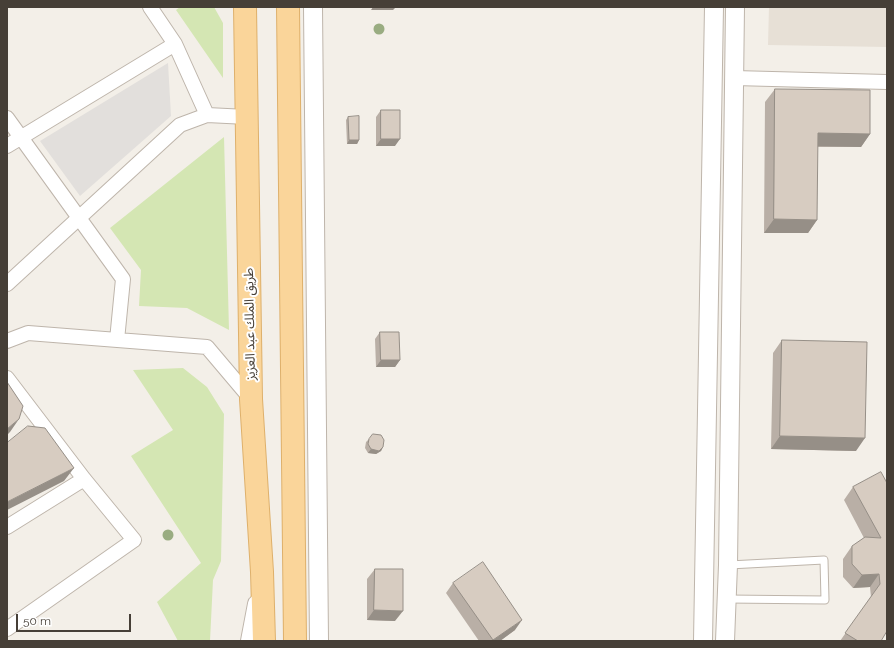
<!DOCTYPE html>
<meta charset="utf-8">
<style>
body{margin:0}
#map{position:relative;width:894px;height:648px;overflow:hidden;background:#f3efe8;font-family:Raleway,sans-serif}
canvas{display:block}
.frame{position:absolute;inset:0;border:8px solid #463f37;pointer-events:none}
.scale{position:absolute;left:16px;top:614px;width:115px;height:18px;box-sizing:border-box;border:2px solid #463f37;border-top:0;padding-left:5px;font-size:12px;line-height:14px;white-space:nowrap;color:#463f37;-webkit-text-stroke:3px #fff;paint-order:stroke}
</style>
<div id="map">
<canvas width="894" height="648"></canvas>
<div class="frame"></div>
<div class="scale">50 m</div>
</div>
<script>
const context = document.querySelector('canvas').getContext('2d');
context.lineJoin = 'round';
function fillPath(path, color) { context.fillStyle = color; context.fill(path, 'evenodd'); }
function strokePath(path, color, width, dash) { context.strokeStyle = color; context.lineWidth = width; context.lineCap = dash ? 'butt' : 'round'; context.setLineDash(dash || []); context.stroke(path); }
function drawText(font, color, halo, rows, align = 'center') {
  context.font = font + ' Raleway,"Noto Sans Arabic",sans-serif'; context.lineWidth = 4; context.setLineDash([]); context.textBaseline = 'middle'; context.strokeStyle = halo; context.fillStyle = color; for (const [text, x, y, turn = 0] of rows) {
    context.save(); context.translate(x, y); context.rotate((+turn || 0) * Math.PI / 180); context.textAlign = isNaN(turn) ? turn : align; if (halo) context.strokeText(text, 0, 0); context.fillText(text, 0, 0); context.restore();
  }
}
fillPath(new Path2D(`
 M769,7H887V47L768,45Z`), '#e7e0d6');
fillPath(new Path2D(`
 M180,7H214L223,23V78L176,10Z
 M224,137L229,330L187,308L139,306L141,270L110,228Z
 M183,368L207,387L224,414L221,561L213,580L210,641H178L157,602L201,563L131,456L173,430L133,370Z`), '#d4e6b3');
fillPath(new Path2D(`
 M168,63L171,116L80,196L40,141Z`), '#e2dfdc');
const service = new Path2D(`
 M727,599L825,600L824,560L729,565`);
const minor = new Path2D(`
 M150,7L175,44L207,115
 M734,78L887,82
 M7,118L123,279L117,340
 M7,146L175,44
 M7,284L180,125L207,115L247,117
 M7,341L28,333L207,347L251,399
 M7,378L84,479L134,540L7,629
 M7,527L84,479`);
const tertiary = new Path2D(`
 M313,7L319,641
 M250,641L257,604
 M703,641L714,7
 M725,641L728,565L735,7`);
const primary = new Path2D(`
 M245,7L251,399L262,572L264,641
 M288,7L295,641`);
strokePath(service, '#beb5ab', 9);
strokePath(minor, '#beb5ab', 16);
strokePath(tertiary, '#beb5ab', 20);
strokePath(primary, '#deb06b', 24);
strokePath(service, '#fff', 7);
strokePath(minor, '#fff', 14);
strokePath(tertiary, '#fff', 18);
strokePath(primary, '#fad59a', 22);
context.fillStyle = '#99ac81';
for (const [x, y] of [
 [379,29],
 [168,535]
]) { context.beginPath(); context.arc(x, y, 5.5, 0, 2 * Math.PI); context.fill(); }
fillPath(new Path2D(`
 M775,89L870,134L861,147H817V220L808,233H764L765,102Z
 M381,110L395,146H376V117Z
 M348,117L359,140L357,144H347L346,120Z
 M380,332L400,360L395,367H376L375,339Z
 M782,340L856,451L771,449L773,353Z
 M369,439L383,447L381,451L376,454L368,453L365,448L366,442Z
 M881,472V641H840L871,597L870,587L853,588L843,577V559L852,546L864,538L844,500L853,487Z
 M375,569L395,621L367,620V579Z
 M453,583L515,630L500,641H479L446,593Z`), '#b9afa6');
fillPath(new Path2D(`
 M373,7H396L393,10H371Z
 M818,133L870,134L861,147L808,146Z
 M381,139H400L395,146H376Z
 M349,140H359L357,144H347Z
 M774,219L817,220L808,233H764Z
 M381,360H400L395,367H376Z
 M19,419L10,432L7,435V429Z
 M780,436L865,438L856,451L771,449Z
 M383,447L381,451L376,454L368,453L371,449Z
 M74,468L64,481L7,510V502Z
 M879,574L870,587L853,588L862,575Z
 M374,610L403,611L395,621L367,620Z
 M522,620L515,630L500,641H492Z`), '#968f87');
const building = new Path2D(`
 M775,89L870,90V134L818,133L817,220L774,219Z
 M381,110H400V139H381Z
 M359,116V140H349L348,117Z
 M380,332H399L400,360H381Z
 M782,340L867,342L865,438L780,436Z
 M7,382L23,406L19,419L7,429Z
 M28,426L45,428L74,468L7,502V443Z
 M373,434L381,435L384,440L383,447L379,451L371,449L368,444L369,439Z
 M881,472L887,483V631L881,641H858L845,633L880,584L879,574L862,575L852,564V546L865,537L881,538L853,487Z
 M483,562L522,620L493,640L453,583Z
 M375,569H403V611L374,610Z`);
fillPath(building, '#d7ccc1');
strokePath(building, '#968f87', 1);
drawText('13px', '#463f37', '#fff', [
 ["طريق الملك عبد العزيز",250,324,-91]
]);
</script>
